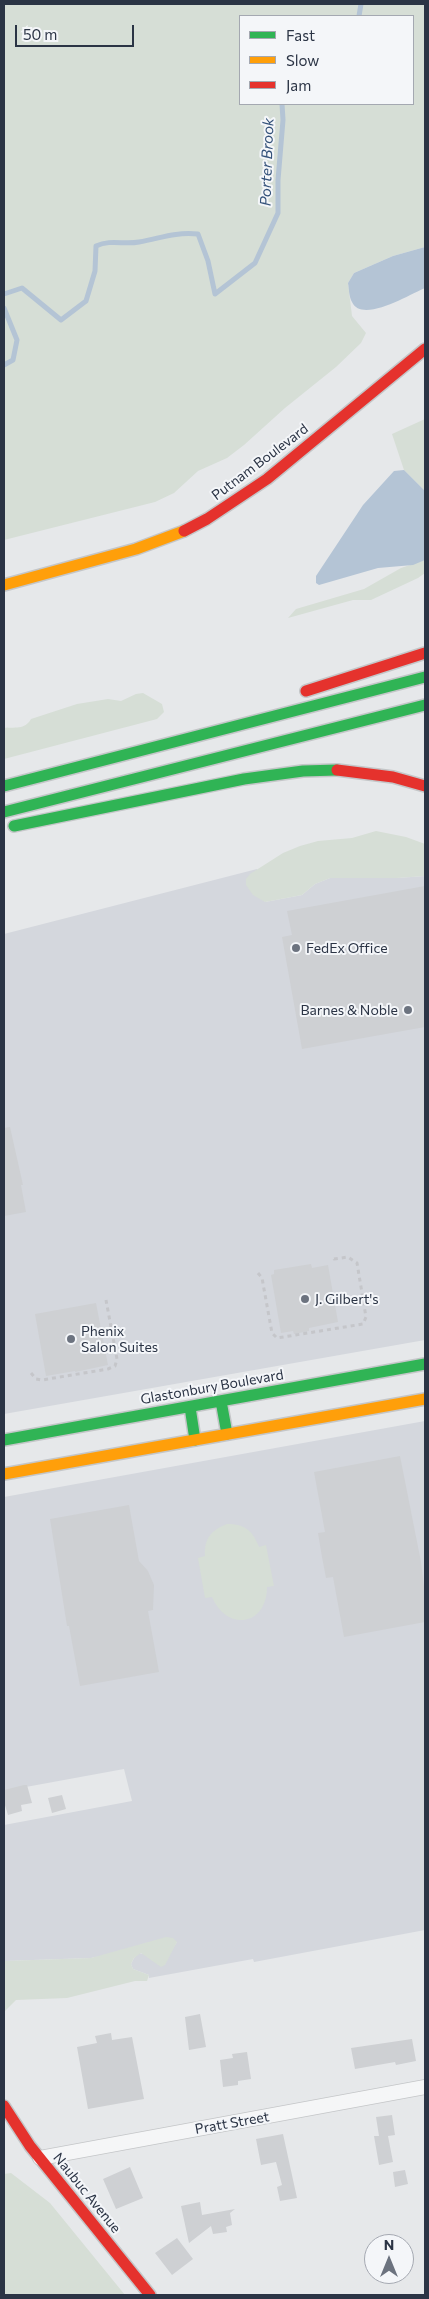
<!DOCTYPE html>
<style>
body{margin:0}
#map{position:relative;width:429px;height:2299px;overflow:hidden;background:#e6e8ea;font-family:Commissioner,sans-serif}
canvas{display:block}
.frame{position:absolute;inset:0;border:5px solid #2b3445;pointer-events:none}
.legend{position:absolute;left:239px;top:15px;width:175px;height:90px;box-sizing:border-box;background:#f4f6f9;border:1px solid #a4a8b1;margin:0;padding:6px 9px;list-style:none;font-size:15px;color:#2b3445}
.legend li{display:flex;align-items:center;gap:10px;height:25px}
.legend b{width:25px;border:1px solid #a4a8b1}
.north{position:absolute;left:364px;top:2234px;width:50px;height:50px;box-sizing:border-box;background:#f4f6f9;border:1px solid #a4a8b1;border-radius:50%;rotate:0deg;font-size:14px;font-weight:700;line-height:20px;text-align:center;color:#2b3445}
.north::after{content:'';display:block;margin:auto;width:18px;height:22px;background:#6c737f;clip-path:polygon(50% 0,100% 100%,50% 72%,0 100%)}
.scale{position:absolute;left:15px;top:25px;width:119px;height:22px;box-sizing:border-box;border:2px solid #2b3445;border-top:0;padding-left:6px;font-size:15px;line-height:18px;white-space:nowrap;color:#2b3445;-webkit-text-stroke:4px #f4f6f9;paint-order:stroke}
</style>
<div id="map">
<canvas width="429" height="2299"></canvas>
<div class="frame"></div>
<ul class="legend">
<li><b style="height:6px;background:#30b455"></b>Fast</li>
<li><b style="height:6px;background:#ff9f0a"></b>Slow</li>
<li><b style="height:6px;background:#e5322d"></b>Jam</li>
</ul>
<div class="north">N</div>
<div class="scale">50 m</div>
</div>
<script>
const context = document.querySelector('canvas').getContext('2d');
context.lineJoin = 'round';
function fillPath(path, color) { context.fillStyle = color; context.fill(path, 'evenodd'); }
function strokePath(path, color, width, dash) { context.strokeStyle = color; context.lineWidth = width; context.lineCap = dash ? 'butt' : 'round'; context.setLineDash(dash || []); context.stroke(path); }
function drawText(font, color, halo, rows, align = 'center') {
  context.font = font + ' Commissioner,sans-serif'; context.lineWidth = 4; context.setLineDash([]); context.textBaseline = 'middle'; context.strokeStyle = halo; context.fillStyle = color; for (const [text, x, y, turn = 0] of rows) {
    context.save(); context.translate(x, y); context.rotate((+turn || 0) * Math.PI / 180); context.textAlign = isNaN(turn) ? turn : align; if (halo) context.strokeText(text, 0, 0); context.fillText(text, 0, 0); context.restore();
  }
}
fillPath(new Path2D(`
 M257,869L265,902L302,895L315,884L330,878H397L425,876V1340L4,1414V934Z
 M425,1421V1930L254,1962L253,1959L149,1978V1975L133,1969L131,1964L134,1958L138,1953L145,1954L161,1966L177,1942L91,1958L4,1961V1825L132,1801L124,1769L4,1791V1497Z`), '#d4d7dd');
fillPath(new Path2D(`
 M4,4H425V247L393,256L354,273L348,283L352,316L366,333L361,343L336,367L285,408L244,445L227,458L198,471L174,493L155,502L4,540ZM240,16H413V104H240Z
 M425,419V491L404,470L392,434Z
 M425,560V573L418,578L371,600H353L288,618L296,609L364,589L401,568Z
 M143,693L162,704L164,712L157,719L4,759V728C14,727 25,730 31,719L77,704L108,699L121,701L136,694Z
 M376,831L406,837L425,844V876L397,878H330L315,884L302,895L265,902L253,895L246,885V879L250,874L283,853L300,846L318,841L352,838Z
 M227,1524C245,1524 253,1531 259,1547L266,1545L274,1586L267,1587C267,1626 227,1632 212,1597L205,1598L198,1558L205,1556C204,1539 211,1530 227,1524Z
 M166,1937L173,1938L177,1942L165,1965L161,1967L141,1953L134,1958L131,1964L133,1969L149,1975L147,1981H135L67,1998L16,2000L4,2012V1961L91,1958Z
 M11,2173L50,2203L125,2295H4V2174Z`), '#d6ded6');
fillPath(new Path2D(`
 M425,247V288C410,294 362,324 352,302C349,297 349,289 348,283L354,273L393,256Z
 M404,470L425,491V560L413,565L378,568L319,585L316,583V576L363,505L394,471Z`), '#b4c4d5');
strokePath(new Path2D(`
 M359,16L361,4
 M4,294L22,288L61,320L86,301L95,271L96,246C111,239 124,245 139,242C162,238 173,232 198,234L208,261L215,294L255,263L278,213V180L283,120L282,104
 M4,308L17,340L13,360L4,365`), '#b4c4d5', 5);
fillPath(new Path2D(`
 M425,886V1027L302,1049L282,937L292,935L287,911Z
 M10,1127L23,1185H21L26,1212L4,1216V1128Z
 M311,1264L312,1268L328,1265L338,1322L309,1328V1331L294,1334L293,1331L281,1333L271,1275L274,1274V1270Z
 M96,1303L108,1365L75,1372V1371L46,1376L35,1314Z
 M400,1456L421,1562L425,1595V1622L344,1637L333,1577L326,1578L322,1557L318,1533L325,1532L314,1472Z
 M129,1505L139,1561L148,1571L154,1585L153,1610L148,1611L159,1672L80,1686L69,1626H67L50,1519Z
 M24,1785H27L32,1803L21,1805L22,1811L8,1815L4,1802V1790Z
 M62,1795L66,1809L52,1813L48,1798Z
 M200,2014L206,2047L189,2050L185,2017Z
 M111,2033L112,2040L132,2037L144,2099L88,2109L77,2047L97,2043L95,2036Z
 M412,2039L416,2061L396,2065L395,2062L355,2069L351,2048Z
 M247,2052L251,2079L238,2081V2085L223,2087L220,2060L233,2058L232,2054Z
 M392,2115L395,2135L388,2136L393,2162L379,2165L374,2136H379L376,2117Z
 M283,2134L297,2198L280,2201L277,2187L282,2185L276,2162L261,2165L256,2139Z
 M130,2167L143,2198L116,2209L103,2179Z
 M405,2170L408,2184L395,2187L393,2172Z
 M200,2202L202,2215L235,2209L230,2213L232,2225L226,2227L227,2232L213,2234L211,2226L189,2243L181,2206Z
 M177,2238L193,2259L172,2275L155,2253Z`), '#ced0d3');
const street = new Path2D(`
 M40,2158L425,2087`);
const fast = new Path2D(`
 M4,786L425,677
 M4,812L425,705
 M14,826L244,779L303,771L337,770
 M221,1401L227,1434
 M190,1407L195,1440
 M4,1440L425,1364`);
const slow = new Path2D(`
 M4,585L136,549L184,531
 M4,1474L425,1399`);
const jam = new Path2D(`
 M184,531L207,519L267,479L425,349
 M306,691L425,653
 M337,770L393,777L425,786
 M4,2106L30,2146L150,2295`);
strokePath(street, '#c4c6c8', 16);
strokePath(fast, '#c4c6c8', 14);
strokePath(slow, '#c4c6c8', 14);
strokePath(jam, '#c4c6c8', 14);
strokePath(new Path2D(`
 M258,1273L262,1278L272,1333L277,1338L363,1324L366,1317L357,1263L348,1257L334,1259L332,1256
 M31,1373L36,1379L42,1380L108,1369L115,1366L117,1359L106,1300`), '#c5c6ca', 3, [4, 4]);
strokePath(street, '#f5f6f7', 14);
strokePath(fast, '#30b455', 11);
strokePath(slow, '#ff9f0a', 11);
strokePath(jam, '#e5322d', 11);
for (const [x, y, r, color] of [
 [296,948,5,"#6c737f"],
 [408,1010,5,"#6c737f"],
 [305,1299,5,"#6c737f"],
 [71,1339,5,"#6c737f"]
]) { const dot = new Path2D(); dot.arc(x, y, r, 0, 2 * Math.PI); context.fillStyle = color; context.fill(dot); strokePath(dot, '#f4f6f9', 2); }
drawText('14px', '#2b3445', '#f4f6f9', [
 ["Putnam Boulevard",260,462,-37],
 ["Glastonbury Boulevard",212,1387,-10],
 ["Pratt Street",232,2123,-10],
 ["Naubuc Avenue",87,2193,51]
]);
drawText('14px', '#2b3445', '#f4f6f9', [
 ["FedEx Office",306,948],
 ["Barnes & Noble",398,1010,"right"],
 ["J. Gilbert's",315,1299],
 ["Phenix",81,1331],
 ["Salon Suites",81,1347]
], 'left');
drawText('italic 15px', '#34527a', '#f4f6f9', [
 ["Porter Brook",267,162,-88]
]);
</script>
